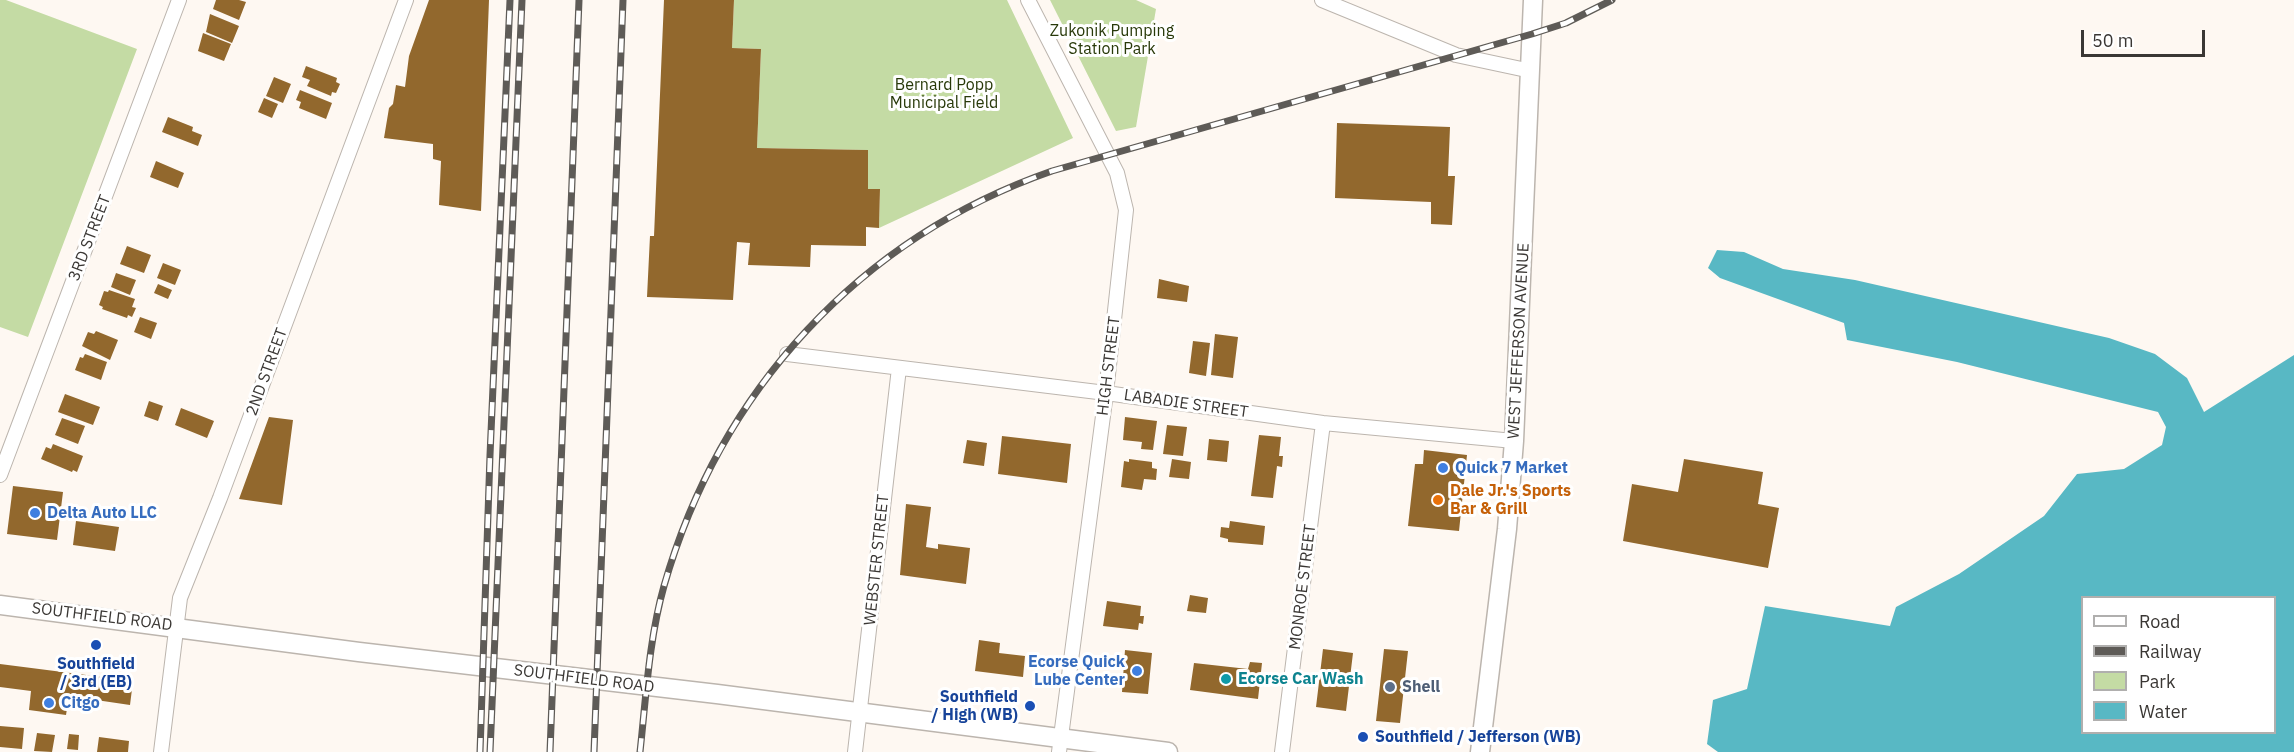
<!DOCTYPE html>
<style>
body{margin:0}
#map{position:relative;width:2294px;height:752px;overflow:hidden;background:#fef8f2;font-family:"IBM Plex Sans",sans-serif}
canvas{display:block}
.legend{position:absolute;left:2081px;top:596px;width:195px;height:138px;box-sizing:border-box;background:#fff;border:2px solid #b0afae;margin:0;padding:8px 10px;list-style:none;font-size:18px;color:#3a3734}
.legend li{display:flex;align-items:center;gap:12px;height:30px}
.legend b{width:30px;border:2px solid #b0afae}
.scale{position:absolute;left:2081px;top:30px;width:124px;height:27px;box-sizing:border-box;border:3px solid #3a3734;border-top:0;padding-left:8px;font-size:18px;line-height:21px;white-space:nowrap;color:#3a3734;-webkit-text-stroke:4px #fff;paint-order:stroke}
</style>
<div id="map">
<canvas width="2294" height="752"></canvas>
<ul class="legend">
<li><b style="height:8px;background:#fff"></b>Road</li>
<li><b style="height:8px;background:#5e5b57"></b>Railway</li>
<li><b style="height:16px;background:#c4dba4"></b>Park</li>
<li><b style="height:16px;background:#58b8c4"></b>Water</li>
</ul>
<div class="scale">50 m</div>
</div>
<script>
const context = document.querySelector('canvas').getContext('2d');
context.lineJoin = 'round';
function fillPath(path, color) { context.fillStyle = color; context.fill(path, 'evenodd'); }
function strokePath(path, color, width, dash) { context.strokeStyle = color; context.lineWidth = width; context.lineCap = dash ? 'butt' : 'round'; context.setLineDash(dash || []); context.stroke(path); }
function drawText(font, color, halo, rows, align = 'center') {
  context.font = font + ' "IBM Plex Sans",sans-serif'; context.lineWidth = 6; context.setLineDash([]); context.textBaseline = 'middle'; context.strokeStyle = halo; context.fillStyle = color; for (const [text, x, y, turn = 0] of rows) {
    context.save(); context.translate(x, y); context.rotate((+turn || 0) * Math.PI / 180); context.textAlign = isNaN(turn) ? turn : align; if (halo) context.strokeText(text, 0, 0); context.fillText(text, 0, 0); context.restore();
  }
}
fillPath(new Path2D(`
 M0,0H6L137,49L28,337L0,327Z
 M734,0H1007L1073,138L879,228L880,190L868,189V150L757,148L761,49L732,48Z
 M1050,0H1136L1156,9L1136,127L1116,131Z`), '#c4dba4');
fillPath(new Path2D(`
 M1717,250L1744,252L1783,269L1855,280L2109,338L2155,354L2187,378L2204,412L2294,355V752H1718L1707,744L1713,700L1747,689L1765,606L1890,626L1896,607L1959,574L2044,516L2077,474L2124,469L2162,445L2166,427L2158,412L1957,362L1847,340L1844,323L1720,278L1708,268ZM2082,598H2274V732H2082Z`), '#58b8c4');
fillPath(new Path2D(`
 M216,0H239L246,2L239,20L213,9Z
 M429,0H489L481,211L439,205L441,161L433,159V144L384,138L389,108L393,104L396,85L405,87L409,56Z
 M664,0H734L732,48L761,49L757,148L868,150V189H880L879,228L866,227V246L811,245L810,267L748,265L750,243L737,242L733,300L647,297L650,236H654Z
 M210,14L239,26L232,43L206,32Z
 M203,33L231,44L224,61L198,51Z
 M306,66L337,78L336,82L340,84L336,93L332,92L331,96L307,86L310,80L302,77Z
 M274,77L291,84L283,103L266,96Z
 M300,90L332,103L326,119L299,108L301,102L296,100Z
 M264,98L278,104L272,118L258,112Z
 M168,117L193,127L192,131L202,135L198,146L162,132Z
 M1337,123L1450,127L1448,176H1455L1452,225L1431,224V202L1335,198Z
 M156,161L184,173L178,188L150,177Z
 M127,246L151,255L144,273L120,264Z
 M163,263L181,270L175,285L157,278Z
 M116,273L136,280L130,295L111,287Z
 M1159,279L1189,286L1187,302L1157,298Z
 M158,284L172,290L168,299L154,293Z
 M109,290L135,299L132,307L136,308L132,317L128,315L127,318L102,309L103,307L99,305L104,291L108,292Z
 M140,317L157,323L151,339L134,332Z
 M96,331L118,340L110,360L82,346L88,332L94,334Z
 M1215,334L1238,337L1233,378L1211,375Z
 M1193,341L1210,343L1206,376L1189,373Z
 M85,354L107,362L101,380L75,370L80,357L83,358Z
 M65,394L100,407L93,425L58,412Z
 M149,401L163,406L158,421L144,416Z
 M181,408L214,421L207,438L175,425Z
 M269,417L293,420L282,505L239,499Z
 M1125,417L1157,421L1153,450L1141,449L1142,442L1123,440Z
 M62,418L85,426L78,444L55,435Z
 M1167,425L1187,427L1183,456L1163,454Z
 M1259,435L1281,437L1279,456H1283L1282,467L1277,466L1273,498L1251,496Z
 M1002,436L1071,444L1067,483L998,474Z
 M1209,439L1229,441L1227,462L1207,460Z
 M967,440L987,443L984,466L963,463Z
 M53,444L83,456L77,472L73,470L72,472L41,459L46,447L51,449Z
 M1424,450L1467,455L1459,531L1408,526L1415,464H1423Z
 M1129,459L1152,462V468L1157,469L1156,480L1144,479L1142,490L1121,487L1124,461L1129,462Z
 M1172,459L1191,462L1189,479L1169,477Z
 M1684,459L1763,472L1758,504L1779,508L1768,568L1623,541L1632,484L1678,492Z
 M13,486L63,492L57,540L7,534Z
 M906,504L931,507L926,547L938,549V544L970,548L966,584L900,575Z
 M76,521L119,527L115,551L73,545Z
 M1230,521L1265,526L1263,545L1228,542V539L1220,537L1221,527L1229,528Z
 M1190,595L1208,598L1206,613L1187,611Z
 M1107,601L1141,606L1140,616H1144L1143,624L1139,623L1138,630L1103,626Z
 M979,640L1000,643L999,653L1025,656L1023,677L975,671Z
 M1323,649L1353,653L1346,711L1316,707Z
 M1384,649L1408,651L1400,723L1376,721Z
 M1125,650L1152,653L1148,694L1122,692Z
 M1250,662L1262,663L1258,699L1190,690L1194,663L1248,669Z
 M0,664L133,681L130,705L69,696L66,715L29,710L31,691L0,687Z
 M0,726L24,728L22,749L0,747Z
 M37,733L55,735L52,752L34,751Z
 M69,734L79,735L78,750L67,749Z
 M99,737L129,741L128,752H97Z`), '#92682d');
const street = new Path2D(`
 M1028,0L1117,173L1126,210L1106,393L1059,752
 M1322,0L1456,55L1531,71
 M787,354L1106,393L1323,423L1514,441
 M0,475L179,0
 M161,752L180,598L220,498L406,0
 M855,752L899,368
 M1282,752L1323,423`);
const secondary = new Path2D(`
 M0,605L359,652L717,694L1168,752
 M1480,752L1507,529L1514,441L1533,0`);
strokePath(street, '#bcb5ae', 16);
strokePath(secondary, '#bcb5ae', 21);
strokePath(street, '#fff', 14);
strokePath(secondary, '#fff', 18);
const rail = new Path2D(`
 M480,752L490,455L510,0
 M490,752L522,0
 M550,752L579,0
 M594,752L623,0
 M640,752C646,697 649,639 664,586C720,390 860,238 1052,171L1532,34L1566,23L1612,0`);
strokePath(rail, '#5e5b57', 7);
strokePath(rail, '#fff', 4.5, [14]);
for (const [x, y, r, color] of [
 [1443,468,6,"#3f7fe0"],
 [1438,500,6,"#e8710a"],
 [35,513,6,"#3f7fe0"],
 [96,645,6,"#1a4fb4"],
 [1137,671,6,"#3f7fe0"],
 [1226,679,6,"#0f9aa8"],
 [1390,687,6,"#5c6f8a"],
 [49,703,6,"#3f7fe0"],
 [1030,706,6,"#1a4fb4"],
 [1363,737,6,"#1a4fb4"]
]) { const dot = new Path2D(); dot.arc(x, y, r, 0, 2 * Math.PI); context.fillStyle = color; context.fill(dot); strokePath(dot, '#fff', 2); }
drawText('16px', '#283909', '#fff', [
 ["Zukonik Pumping",1112,31],
 ["Station Park",1112,49],
 ["Bernard Popp",944,85],
 ["Municipal Field",944,103]
]);
drawText('16px', '#3a3734', '#fff', [
 ["3RD STREET",90,238,-69],
 ["WEST JEFFERSON AVENUE",1519,341,-87],
 ["HIGH STREET",1109,366,-83],
 ["2ND STREET",267,372,-70],
 ["LABADIE STREET",1186,404,8],
 ["WEBSTER STREET",877,560,-84],
 ["MONROE STREET",1303,587,-83],
 ["SOUTHFIELD ROAD",102,617,7],
 ["SOUTHFIELD ROAD",584,679,7]
]);
drawText('bold 16px', '#366cbe', '#fff', [
 ["Quick 7 Market",1455,468],
 ["Delta Auto LLC",47,513],
 ["Ecorse Quick",1125,662,"right"],
 ["Lube Center",1125,680,"right"],
 ["Citgo",61,703]
], 'left');
drawText('bold 16px', '#c56008', '#fff', [
 ["Dale Jr.'s Sports",1450,491],
 ["Bar & Grill",1450,509]
], 'left');
drawText('bold 16px', '#164399', '#fff', [
 ["Southfield",96,664],
 ["/ 3rd (EB)",96,682],
 ["Southfield",1018,697,"right"],
 ["/ High (WB)",1018,715,"right"],
 ["Southfield / Jefferson (WB)",1375,737,"left"]
]);
drawText('bold 16px', '#0d838f', '#fff', [
 ["Ecorse Car Wash",1238,679]
], 'left');
drawText('bold 16px', '#4e5e75', '#fff', [
 ["Shell",1402,687]
], 'left');
</script>
